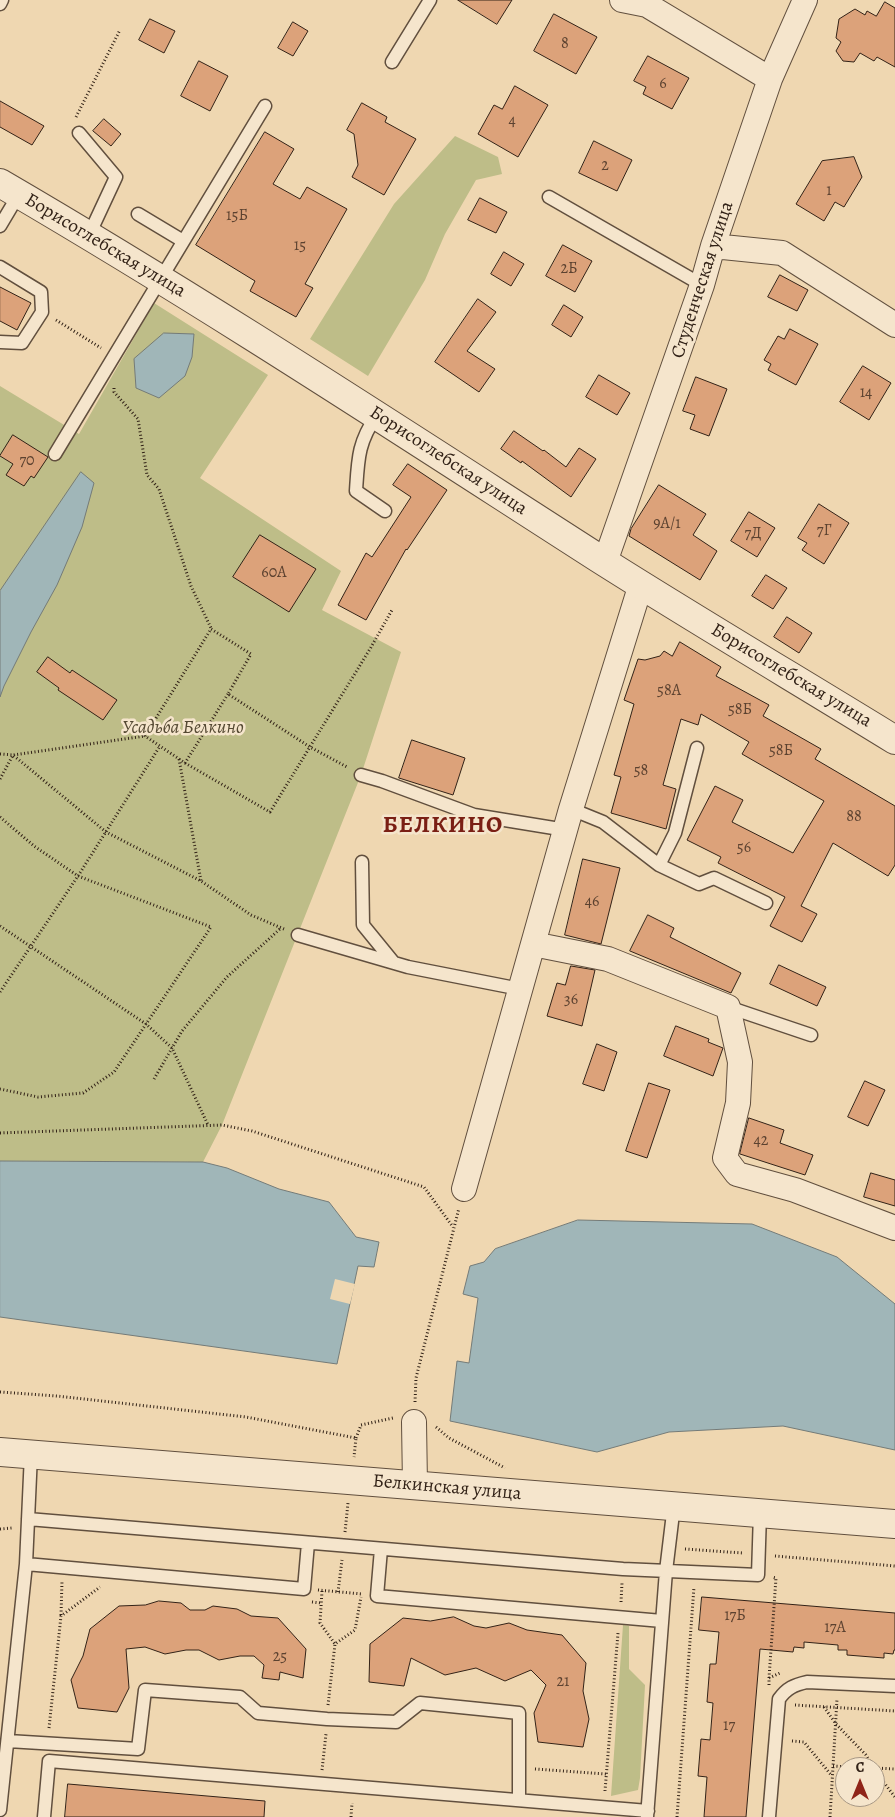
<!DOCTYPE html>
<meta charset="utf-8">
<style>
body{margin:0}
#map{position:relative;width:895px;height:1817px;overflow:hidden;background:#efd7b1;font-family:Alegreya,serif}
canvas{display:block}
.north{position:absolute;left:835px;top:1757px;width:50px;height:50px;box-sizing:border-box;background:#f5e5cc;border:1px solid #a79784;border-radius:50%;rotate:0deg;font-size:14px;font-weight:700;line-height:20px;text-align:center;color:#322217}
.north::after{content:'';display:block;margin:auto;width:18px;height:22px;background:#8f2418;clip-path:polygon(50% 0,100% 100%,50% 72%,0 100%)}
</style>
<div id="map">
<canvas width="895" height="1817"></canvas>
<div class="north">С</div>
</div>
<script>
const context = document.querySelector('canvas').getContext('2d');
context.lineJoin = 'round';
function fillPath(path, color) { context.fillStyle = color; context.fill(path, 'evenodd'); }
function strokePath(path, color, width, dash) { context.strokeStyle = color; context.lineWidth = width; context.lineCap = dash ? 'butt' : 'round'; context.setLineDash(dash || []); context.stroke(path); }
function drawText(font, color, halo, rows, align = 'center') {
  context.font = font + ' Alegreya,serif'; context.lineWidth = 5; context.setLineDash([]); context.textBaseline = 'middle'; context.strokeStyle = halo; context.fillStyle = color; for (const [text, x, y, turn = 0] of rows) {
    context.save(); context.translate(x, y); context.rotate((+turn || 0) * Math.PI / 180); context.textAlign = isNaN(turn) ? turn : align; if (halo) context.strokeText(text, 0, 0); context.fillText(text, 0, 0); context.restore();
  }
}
fillPath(new Path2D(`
 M455,136L498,157L502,174L476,180L445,234L425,280L368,376L310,339L394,204Z
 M154,303L268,375L200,478L341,571L322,610L401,652L361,775L222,1125L203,1162L0,1161V386L79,434Z
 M623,1625L629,1626V1669L645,1685L640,1778L638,1790L611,1796Z`), '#bebd88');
const water = new Path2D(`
 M164,333L194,334L192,357L185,376L159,398L136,388L134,359Z
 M81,472L94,483L82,527L57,585L31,632L4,686L0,697V591Z
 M0,1161L203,1162L227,1168L279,1189L329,1202L356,1237L379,1242L374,1267L358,1266L337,1364L0,1317Z
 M578,1220L752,1224L837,1257L895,1304V1450L783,1426L669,1432L597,1452L450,1421L457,1361L469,1363L478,1298L463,1294L470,1266L484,1262L495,1249Z`);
fillPath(water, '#a0b6b8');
strokePath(water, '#747b78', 1);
fillPath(new Path2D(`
 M335,1279L355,1284L350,1304L330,1299Z`), '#efd7b1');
const building = new Path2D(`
 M458,0H512L497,24Z
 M885,2L895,8V67L877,57L874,61L860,53L854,62L843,61L836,51L841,42L836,38L839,19L855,9L865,15L867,11L876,16Z
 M554,14L597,37L576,74L534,51Z
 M150,19L175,31L164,53L139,40Z
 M293,22L308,31L293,56L278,48Z
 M648,56L689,78L672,109L643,94L646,87L634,81Z
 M199,61L228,76L210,111L181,96Z
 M515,86L548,105L518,157L478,134L494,105L502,109Z
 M0,101L44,126L32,145L0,127Z
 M362,103L387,117L385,122L416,139L384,195L352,177L358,165L354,134L347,130Z
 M104,119L121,134L111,146L93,131Z
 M265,132L294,149L273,184L300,199L307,187L347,209L305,284L313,288L296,317L250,291L255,281L196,245Z
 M594,141L632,160L617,191L579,173Z
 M854,157L862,177L844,207L835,202L824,221L796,204L822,161Z
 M480,198L507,212L496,233L468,220Z
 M563,245L592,261L575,292L546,276Z
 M504,252L524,264L511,286L491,274Z
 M780,275L808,290L797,311L768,297Z
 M0,287L31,303L17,330L0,321Z
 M478,299L496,312L467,351L495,369L479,392L435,362Z
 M564,305L583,317L571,337L552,325Z
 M790,329L818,344L796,385L768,370L771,364L764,360L778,336L784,339Z
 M863,366L891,383L869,420L840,402Z
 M599,375L630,393L617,415L586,397Z
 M696,377L727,389L709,436L690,429L695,415L683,411Z
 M514,431L543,451L544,450L566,467L579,448L596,459L571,497L522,461L521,463L501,449Z
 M13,435L48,457L34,478L31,476L24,486L6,475L13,464L0,456Z
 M408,464L447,490L407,550L406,549L366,620L338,605L366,553L372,557L411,497L393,485Z
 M659,485L706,514L693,535L717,551L700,580L629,536L631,529Z
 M819,504L849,523L824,564L802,550L807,543L798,538Z
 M749,512L775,528L757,557L731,541Z
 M260,535L316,569L289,612L233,577Z
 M766,575L787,588L773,609L752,596Z
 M787,617L812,633L799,653L774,637Z
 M680,642L721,667L716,676L769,705L763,716L821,749L815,759L895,806V865L888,876L833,843L801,906L817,914L802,942L770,926L785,897L718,863L721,857L687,840L715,786L743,800L732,822L793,853L824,801L742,754L749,742L701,714L698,725L681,719L663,785L676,789L666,829L611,813L621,777L614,775L634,704L624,700L638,659L645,660L660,656L664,651L672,656Z
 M48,657L70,673L72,670L117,700L103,720L58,690L59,688L37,672Z
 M412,740L465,758L453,795L399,778Z
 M583,859L620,868L601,944L565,935Z
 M648,915L674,928L670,937L741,973L731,993L630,951Z
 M779,965L826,987L817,1006L770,984Z
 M571,966L595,970L582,1026L547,1016L557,983L565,985Z
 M676,1026L709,1039L708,1042L723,1048L713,1076L664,1056Z
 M597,1044L617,1052L604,1091L583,1084Z
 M865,1081L885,1090L868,1126L848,1117Z
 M649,1083L670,1090L647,1158L626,1151Z
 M749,1118L784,1130L780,1143L813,1155L805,1175L740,1154Z
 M871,1173L895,1180V1206L864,1197Z
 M702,1597L895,1613V1650H894L893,1654L884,1653V1658L847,1655V1650H838V1645L804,1642V1648L794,1647L793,1652L760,1649L746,1817H704L707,1777L698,1776L701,1739L710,1740L713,1703L707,1702L710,1664H716L719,1632L699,1630Z
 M159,1601L181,1603L190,1610H205L213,1606L237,1609L251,1616L278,1618L306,1649L303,1678L280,1672L279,1680L262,1678L264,1665L254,1656H240L219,1660L199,1650H186L165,1654L145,1647L126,1649L129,1688L117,1712L78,1708L71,1680L83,1656L90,1629L119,1606L145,1605Z
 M454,1617L474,1626L486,1628L509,1623L527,1630L562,1635L586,1663L583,1691L589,1719L583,1747L538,1742L534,1713L546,1685L531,1670L505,1681L476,1668L445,1675L411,1658L404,1686L369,1682L370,1644L403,1618L430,1621Z
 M68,1784L265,1801L264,1817H65Z`);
fillPath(building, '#dca27a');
strokePath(building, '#322217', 1);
const service = new Path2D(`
 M0,4L2,0
 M392,62L430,0
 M79,133L116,177L89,235
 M549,197L702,285
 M138,214L183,241
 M0,226L19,194
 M0,267L41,292L42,312L22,343L0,342
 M377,415C358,442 358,459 356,491L385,511
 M55,454L265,106
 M361,775L382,781L474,815L566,830
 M571,809L603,822L659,865L699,884L714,878L766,903
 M362,862L363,925L394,963
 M659,865L675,833L697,748
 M298,935L408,967L520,989
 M728,1007L811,1035
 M28,1519L623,1569L758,1575L760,1513
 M381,1549L377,1596L662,1621
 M26,1564L304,1589L308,1543
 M8,1741L138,1749L145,1690L240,1697L258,1713L327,1719L396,1722L420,1703L519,1713V1800
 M0,1810L26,1564L31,1454
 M44,1817L49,1761L648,1811
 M647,1817L666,1571L674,1505
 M769,1817L779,1699C787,1688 794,1685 807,1682L895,1686`);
const minor = new Path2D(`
 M622,0L647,5L770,79
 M713,246L782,253L895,325
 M605,562L702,285L713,246L770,79L805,0
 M533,944L608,959L728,1007L740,1062L738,1103L725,1158L737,1174L795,1190L895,1228
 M464,1189L571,809L641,584
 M414,1422L415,1485`);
const tertiary = new Path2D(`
 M0,183C206,303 405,434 606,563C701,623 799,681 895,740
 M0,1452L895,1524`);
strokePath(service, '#614f3e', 15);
strokePath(minor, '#614f3e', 26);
strokePath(tertiary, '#614f3e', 30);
strokePath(new Path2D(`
 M76,117L120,30
 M56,320L101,348
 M114,388V392L138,419L147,475L159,489L191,586L211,628
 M228,694L185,763L145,736L211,629L251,654L228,694L310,747L347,767
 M0,754L13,755L106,832L201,881L251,915L284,929
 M179,759L201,881
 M185,763L270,812L370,649L392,610
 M0,779L13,755L145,736
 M0,817L34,846L78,876L211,927L114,1072L83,1093L38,1097L0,1089
 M0,926L146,1024L172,1048L208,1125
 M0,992L78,876L160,746
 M154,1079L182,1031L227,977L281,928
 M0,1133L222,1125L252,1131L424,1187L453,1227
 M0,1392L57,1396L246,1417L356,1438L354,1457
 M415,1402L416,1378L459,1208
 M436,1427L449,1438L505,1468
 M356,1438L361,1425L393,1418
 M0,1529L12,1528
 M345,1532L348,1503
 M685,1549L743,1553
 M775,1556L895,1566
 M318,1590L362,1594
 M322,1591L320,1623L335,1644
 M338,1592L342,1560
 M312,1602L321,1603
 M621,1602L622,1583
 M61,1615L62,1581
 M769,1678L776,1578L772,1577
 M769,1685V1678L780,1673
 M328,1705L335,1644L355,1630L361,1597
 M795,1705L895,1711
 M824,1707L836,1724L866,1755L873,1767
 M49,1728L61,1616L100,1587
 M792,1741L804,1742L832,1776
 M833,1766L849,1767
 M875,1768L895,1769
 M535,1769L606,1774
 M322,1770L326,1734
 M875,1771L895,1797
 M605,1791L618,1633
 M351,1817L352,1803
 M677,1817L694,1587
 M830,1817L837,1699`), '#322217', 3, [1, 2.5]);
strokePath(service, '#f5e5cc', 12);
strokePath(minor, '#f5e5cc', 24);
strokePath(tertiary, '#f5e5cc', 28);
drawText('16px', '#5c4230', null, [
 ["8",565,44],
 ["6",663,84],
 ["4",512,121],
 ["2",605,166],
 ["1",829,191],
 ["15Б",237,216],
 ["15",300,246],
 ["2Б",569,269],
 ["14",866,393],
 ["70",27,461],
 ["9А/1",667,524],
 ["7Г",824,531],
 ["7Д",753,534],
 ["60А",274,573],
 ["58А",669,691],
 ["58Б",740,710],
 ["58Б",781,751],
 ["58",641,771],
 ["88",854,817],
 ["56",744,848],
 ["46",592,902],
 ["36",571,1000],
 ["42",761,1141],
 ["17Б",735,1616],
 ["17А",835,1628],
 ["25",280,1657],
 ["21",563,1682],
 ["17",729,1726]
]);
drawText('19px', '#322217', '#f5e5cc', [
 ["Борисоглебская улица",105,246,31],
 ["Студенческая улица",703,280,-72],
 ["Борисоглебская улица",448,461,33],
 ["Борисоглебская улица",791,676,31],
 ["Белкинская улица",447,1488,5]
]);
drawText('italic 19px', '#554933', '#f5e5cc', [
 ["Усадьба Белкино",183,728]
]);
context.letterSpacing = '1px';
drawText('bold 24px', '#7a1f14', '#f5e5cc', [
 ["БЕЛКИНО",443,826]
]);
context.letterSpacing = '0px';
</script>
